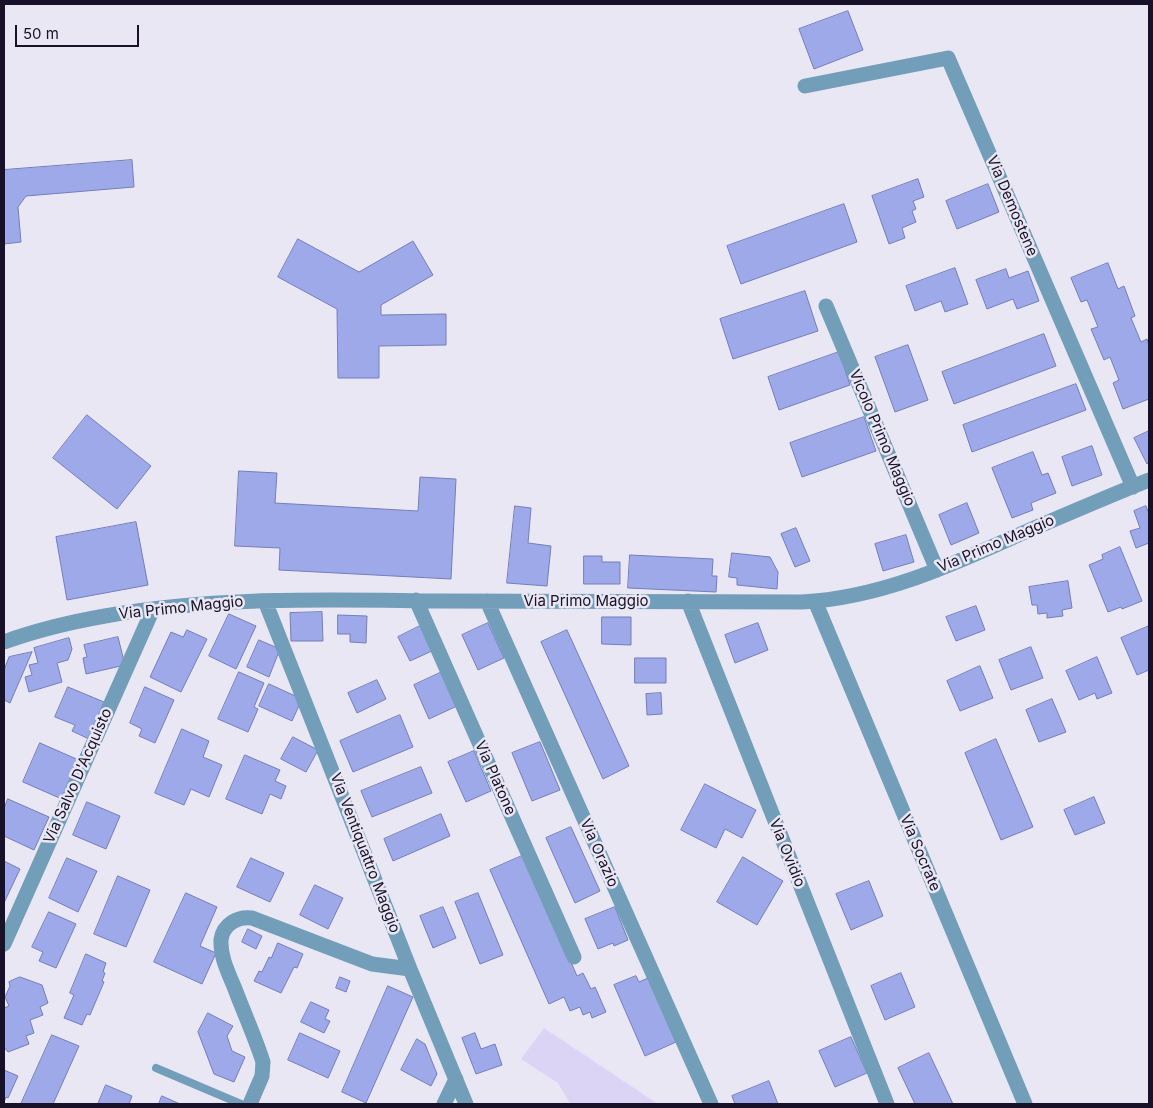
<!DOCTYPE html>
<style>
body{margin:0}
#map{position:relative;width:1153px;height:1108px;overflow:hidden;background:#eae7f4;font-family:Inter,sans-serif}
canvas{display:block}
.frame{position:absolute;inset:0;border:5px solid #181128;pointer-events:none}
.scale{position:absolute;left:15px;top:25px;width:124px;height:22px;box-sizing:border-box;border:2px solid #181128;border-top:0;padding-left:6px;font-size:15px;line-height:18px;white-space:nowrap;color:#181128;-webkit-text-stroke:4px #eae7f4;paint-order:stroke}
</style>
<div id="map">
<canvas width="1153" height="1108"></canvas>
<div class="frame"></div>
<div class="scale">50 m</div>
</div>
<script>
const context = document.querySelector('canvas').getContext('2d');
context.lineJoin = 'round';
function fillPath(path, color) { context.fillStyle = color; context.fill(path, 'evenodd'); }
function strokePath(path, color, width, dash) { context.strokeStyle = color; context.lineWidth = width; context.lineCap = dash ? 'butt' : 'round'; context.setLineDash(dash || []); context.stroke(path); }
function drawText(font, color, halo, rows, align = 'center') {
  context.font = font + ' Inter,sans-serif'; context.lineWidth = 5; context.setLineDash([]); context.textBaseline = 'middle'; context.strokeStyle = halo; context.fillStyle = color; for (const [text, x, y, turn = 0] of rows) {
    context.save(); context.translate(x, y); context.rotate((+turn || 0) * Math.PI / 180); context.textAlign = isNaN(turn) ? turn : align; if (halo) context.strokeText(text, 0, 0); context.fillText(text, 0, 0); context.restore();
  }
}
fillPath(new Path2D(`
 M544,1028L658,1104H570L558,1083L521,1059Z`), '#dcd4f4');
const building = new Path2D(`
 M848,11L863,50L814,69L799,29Z
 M132,160L134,187L26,196L18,207L21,242L4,244V170Z
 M918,179L924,197L913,201L916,209L912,211L916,222L902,228L905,238L889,244L872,196Z
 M988,184L999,212L957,229L946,201Z
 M844,204L857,242L741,284L727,246Z
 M298,239L359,272L413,241L433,275L381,305V315L446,314V345L379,346V378H338L337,309L278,277Z
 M1108,263L1118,289L1124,286L1135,316L1131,318L1141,342L1147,339L1149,346V399L1123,409L1113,383L1119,380L1110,357L1104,360L1091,329L1098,327L1087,300L1081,302L1071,278Z
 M955,268L968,304L945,312L941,301L915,311L906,286Z
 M1006,269L1009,278L1028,271L1039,301L1017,309L1013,299L987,309L976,280Z
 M805,291L818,331L733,359L720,319Z
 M1044,334L1056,366L954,404L942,372Z
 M908,345L928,400L895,412L875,357Z
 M839,352L850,385L779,410L768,377Z
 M1076,384L1086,410L972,452L963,425Z
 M87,415L151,466L117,509L53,458Z
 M864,417L876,451L802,477L790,443Z
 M1149,431V462L1147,464L1134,438Z
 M1092,446L1102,475L1072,486L1062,457Z
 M1033,452L1042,475L1048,473L1056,493L1031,503L1033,510L1012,518L992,468Z
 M239,471L277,473L275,503L418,511L420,477L456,479L451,579L279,570L280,548L235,546Z
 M967,503L979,533L951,545L939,515Z
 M515,506L531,508L528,543L551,546L547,586L507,583Z
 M1146,506L1149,514V543L1136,548L1130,531L1140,528L1134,511Z
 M136,522L148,585L67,600L56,537Z
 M796,528L810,561L795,567L781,534Z
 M906,535L914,562L883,571L875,544Z
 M1120,547L1142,601L1122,609L1121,607L1108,612L1089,565L1103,559L1102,555Z
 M732,553L770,557L778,572L777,589L737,585V578L729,577Z
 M630,555L713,559L712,576H717L716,592L628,588Z
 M584,556H602V562H620V584H584Z
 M1068,581L1072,608L1062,610L1063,616L1047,618V613L1038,614L1037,605H1032L1029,587Z
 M976,606L985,630L956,641L946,617Z
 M322,612L323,641H291L290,613Z
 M229,614L256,626L236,669L209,656Z
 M338,615L367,616L366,643L350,642V634H338Z
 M602,617H631V645L602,644Z
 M488,623L504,658L478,670L462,635Z
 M758,623L768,650L735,663L725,635Z
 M422,625L434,650L410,661L398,637Z
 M1149,626V670L1137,675L1121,638Z
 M187,630L207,639L181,692L150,677L171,632L183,637Z
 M567,630L629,766L603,779L541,642Z
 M118,637L125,665L86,674L83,658L87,657L84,645Z
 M69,638L72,649L68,660L57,663L62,682L29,692L25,677L32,675L29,665L38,663L34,648Z
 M259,640L280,649L269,677L247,667Z
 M1031,647L1043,678L1011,690L999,660Z
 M32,652L10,703L4,700V670L9,657Z
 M1097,657L1112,693L1097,699L1095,693L1079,700L1066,671Z
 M635,658H666V683H635Z
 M980,666L993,698L960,711L947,681Z
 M239,672L264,683L254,707L258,709L248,732L218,719Z
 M442,672L457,706L429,719L414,685Z
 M377,680L386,699L357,713L348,693Z
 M269,684L302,699L292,721L259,706Z
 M68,687L104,702L89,739L72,731L75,725L55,717Z
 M145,687L174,700L155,743L139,736L142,729L130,723Z
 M661,693L662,714L647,715L646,694Z
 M1052,699L1066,732L1039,742L1026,710Z
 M400,715L413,747L353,772L340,741Z
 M182,729L209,741L203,757L222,765L209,797L191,789L184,805L155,793Z
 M293,737L318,750L306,772L281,759Z
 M996,739L1033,827L1001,840L965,753Z
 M540,742L560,790L532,801L512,753Z
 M40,743L81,761L64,800L23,782Z
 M474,751L491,791L466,802L448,762Z
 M245,755L280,770L275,781L286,786L281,799L270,794L262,814L226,799Z
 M421,767L432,793L372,817L361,791Z
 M705,784L756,810L742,838L725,829L716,848L681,830Z
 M1094,797L1105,823L1075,835L1064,810Z
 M8,799L49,817L34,850L4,836V809Z
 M87,802L120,816L106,849L73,835Z
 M441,814L450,836L393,861L384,839Z
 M571,827L600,891L575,903L546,838Z
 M524,855L577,976L583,973L591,989L595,987L606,1012L592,1018L590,1012L583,1015L580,1007L570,1011L564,997L549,1004L490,870Z
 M743,857L783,881L757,925L717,902Z
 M67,858L97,871L78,912L49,898Z
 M251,858L284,873L270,902L237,887Z
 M4,861L20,869L4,903Z
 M118,876L150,890L126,947L94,934Z
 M869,881L883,916L851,930L836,894Z
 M315,885L343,898L328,929L300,915Z
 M186,893L217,907L200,946L216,953L202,984L154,962Z
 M478,893L503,955L480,964L455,902Z
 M443,907L456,938L433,948L420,916Z
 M615,907L628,940L614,946L613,943L598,949L585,919Z
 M49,912L76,924L56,968L39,961L43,952L32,947Z
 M248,929L262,936L256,949L242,942Z
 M278,943L303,954L297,968L294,967L281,993L254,981L259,971L262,972L269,957L271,958Z
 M86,954L106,963L103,972L105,973L102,981L104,982L90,1015L87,1014L82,1025L64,1018L74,995L70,993Z
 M901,973L915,1007L885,1020L871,986Z
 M636,976L639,982L648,978L676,1042L645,1056L614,985Z
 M20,977L42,985L48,1003L40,1007L43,1015L30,1020L34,1033L26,1036L29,1044L8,1052L4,1047V1008L9,1006L5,997L10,986L9,982Z
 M340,977L350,981L346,992L336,988Z
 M388,986L413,997L366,1103L342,1092Z
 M311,1002L329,1010L325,1019L330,1021L324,1033L301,1022Z
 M208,1013L233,1026L227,1036L232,1051L245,1057L234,1082L214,1074L198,1032Z
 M300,1033L340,1051L328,1078L288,1060Z
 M475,1033L481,1049L495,1044L502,1065L476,1074L462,1038Z
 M52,1035L79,1046L53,1104H21Z
 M851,1037L867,1073L835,1087L819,1051Z
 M417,1039L425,1044L437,1074L431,1086L401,1070Z
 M929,1053L953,1104H915L898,1068Z
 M4,1070L18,1076L8,1098L6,1097L4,1102Z
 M769,1081L778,1104H735L732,1096Z
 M106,1085L132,1096L129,1104H98Z
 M162,1096L180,1104H159Z`);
fillPath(building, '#9da9e8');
strokePath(building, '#747dba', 1);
strokePath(new Path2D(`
 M156,1068L241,1104`), '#739eb9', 8);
strokePath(new Path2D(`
 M805,86L948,58L1133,487
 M826,306L937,570
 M416,600L574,957
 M265,601L410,969L466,1104
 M487,601L711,1104
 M688,601L887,1104
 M815,601L1025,1104
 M4,642C37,630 71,622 105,616C216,596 327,600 439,601C560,602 681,601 802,602C879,598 947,567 1016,536C1060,517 1104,498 1149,480
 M4,944L153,609
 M250,1104L262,1076L263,1062C255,1037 244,1013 235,989C229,974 220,957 221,940C223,924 238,916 252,918L372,964L410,969
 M444,1104L456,1079`), '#739eb9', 15);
drawText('15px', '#181128', '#eae7f4', [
 ["Via Demostene",1012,206,67],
 ["Vicolo Primo Maggio",882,438,67],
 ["Via Primo Maggio",996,544,-23],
 ["Via Primo Maggio",586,601],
 ["Via Primo Maggio",181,608,-6],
 ["Via Salvo D'Acquisto",78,776,-66],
 ["Via Platone",495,778,66],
 ["Via Ventiquattro Maggio",365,853,69],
 ["Via Orazio",599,853,66],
 ["Via Ovidio",787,853,68],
 ["Via Socrate",920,853,67]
]);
</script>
